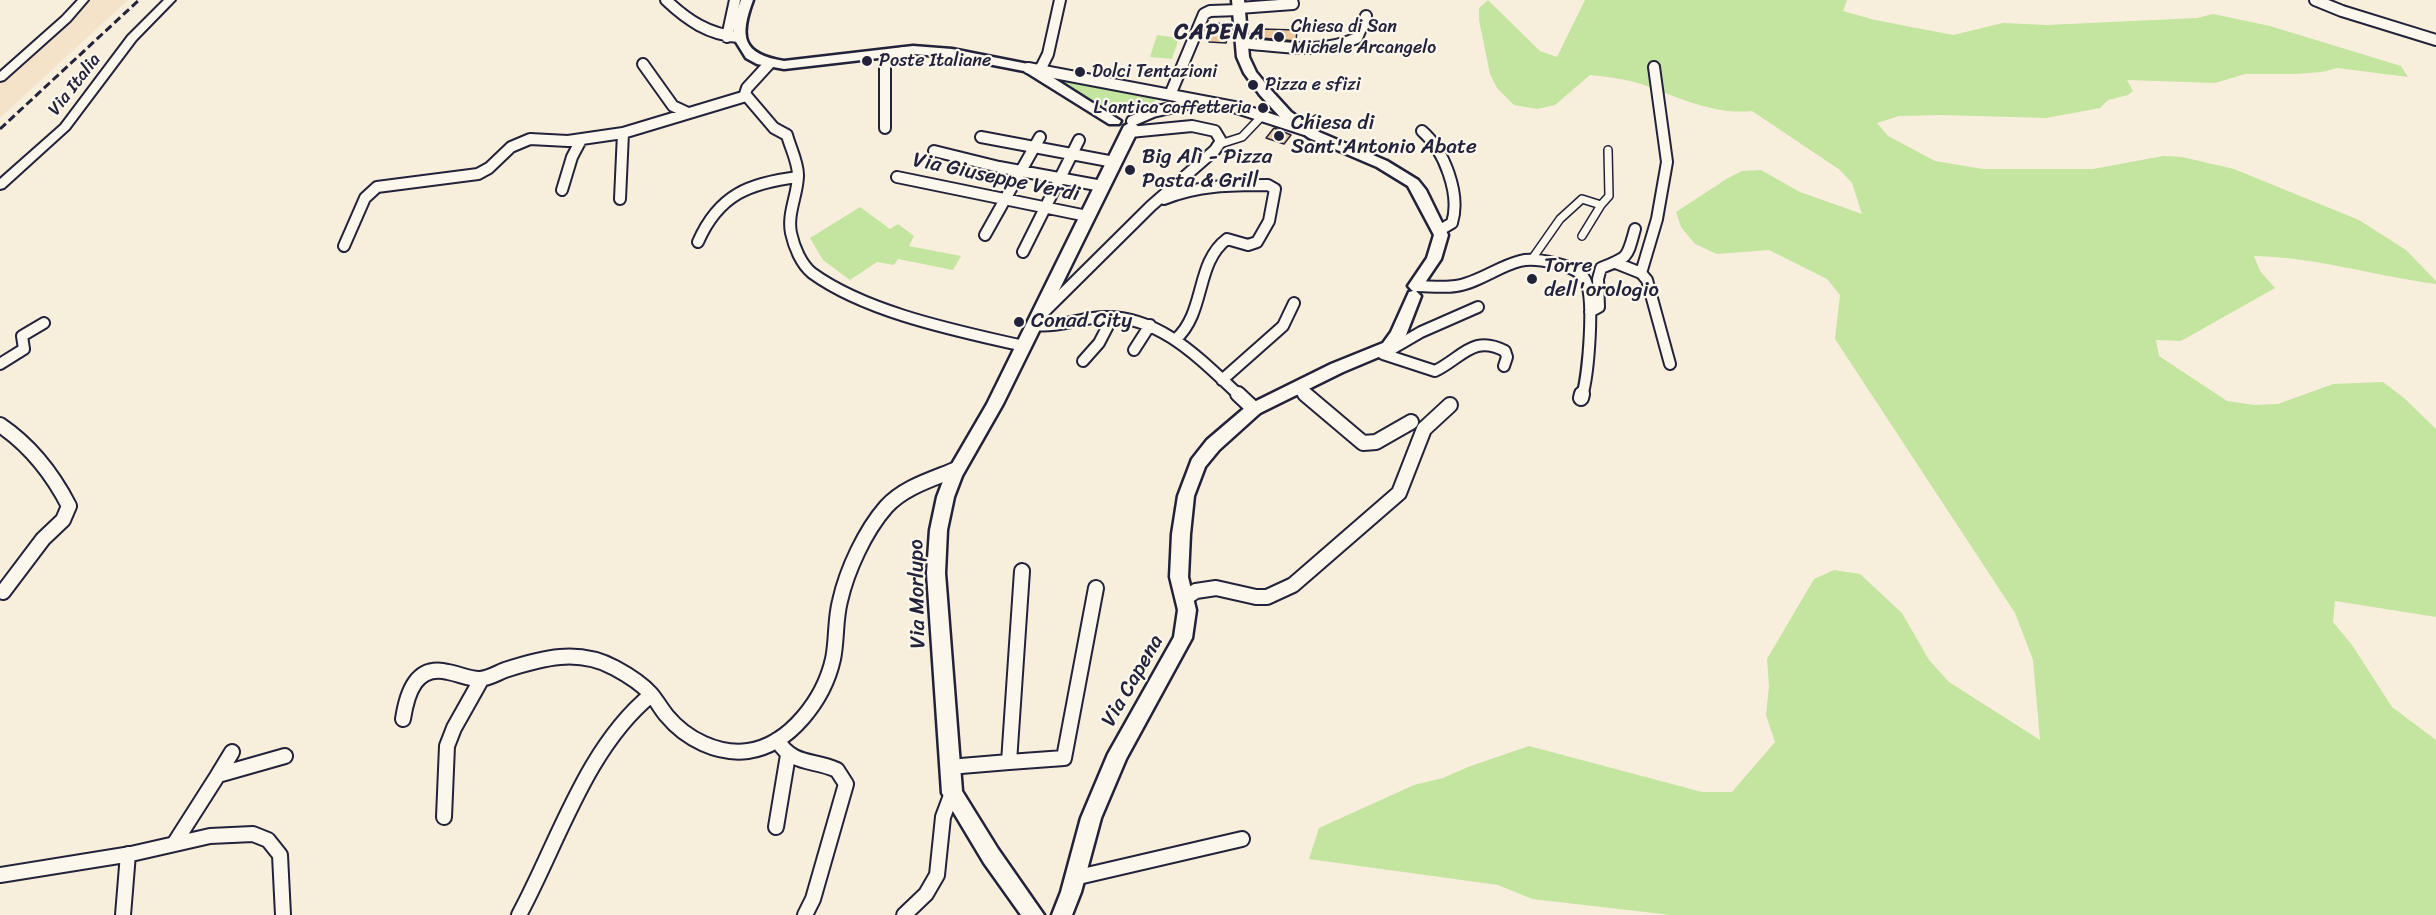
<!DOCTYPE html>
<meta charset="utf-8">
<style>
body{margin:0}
canvas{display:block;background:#f8eedc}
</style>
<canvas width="2436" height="915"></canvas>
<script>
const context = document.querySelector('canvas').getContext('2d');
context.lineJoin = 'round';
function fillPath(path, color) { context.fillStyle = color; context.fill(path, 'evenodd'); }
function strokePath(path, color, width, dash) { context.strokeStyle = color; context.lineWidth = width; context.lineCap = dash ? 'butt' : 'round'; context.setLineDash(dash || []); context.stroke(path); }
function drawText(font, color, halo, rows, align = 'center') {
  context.font = font + ' Sriracha,sans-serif'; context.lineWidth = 4.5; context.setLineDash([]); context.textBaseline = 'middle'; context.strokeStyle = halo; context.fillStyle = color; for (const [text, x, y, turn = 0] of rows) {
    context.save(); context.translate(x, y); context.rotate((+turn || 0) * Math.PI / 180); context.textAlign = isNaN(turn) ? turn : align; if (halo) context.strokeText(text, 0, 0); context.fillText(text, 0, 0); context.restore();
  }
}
fillPath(new Path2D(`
 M88,0H128L0,118V83L57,32Z`), '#f4e3c9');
fillPath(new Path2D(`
 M1488,0L1540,51L1557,57L1585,0H1847L1843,11L1875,20L1953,35L2003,23L2047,25L2197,18L2213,14L2270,26L2401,66L2408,77L2337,68L2322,72L2296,74H2245L2215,83L2127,80L2133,91L2128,95L2108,100L2100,108L2046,118L1941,115L1899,116L1877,123L1888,136L1935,161L1983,169H2093L2163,156L2182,157L2234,169L2359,220L2406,250L2436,281V284C2375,276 2316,257 2254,256L2260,271L2275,288L2181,341L2156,340L2159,356L2227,401L2254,405L2278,404L2333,384L2383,382L2404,398L2436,429V617L2335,601L2333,622L2352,645L2392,707L2436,740V915H1671L1532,899L1498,885L1309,859L1319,828L1414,785L1443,778L1468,767L1529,746L1702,792H1732L1775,742L1766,715L1769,686L1767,659L1814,579L1834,570L1860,574L1902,613L1929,660L1949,682L2040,740L2033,660L2015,613L1835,339L1840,295L1827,279L1769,250L1717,254L1695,244L1681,227L1676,212L1728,178L1742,171L1761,170L1800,192L1862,214L1852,183L1840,170L1752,111C1715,115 1679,98 1644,85C1627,79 1608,77 1590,75L1555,105L1537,109L1514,105L1497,88L1490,74L1479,20V8Z
 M1157,35L1179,38L1172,59L1150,57Z
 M1059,76L1158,96C1136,138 1081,95 1056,79Z
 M860,207L890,229L898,224L914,236L909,246L961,256L953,270L898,259L894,265L877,262L850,280L823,260L810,238Z`), '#c3e59f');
const building = new Path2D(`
 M1210,23L1228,24L1227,27H1232L1231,39H1227L1226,43L1209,42Z
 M1261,29L1297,30L1296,41L1261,38Z
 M1274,128L1291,135L1284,144L1266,138Z`);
fillPath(building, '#ecc89c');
strokePath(building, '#22223b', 1.5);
const pedestrian = new Path2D(`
 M1314,121L1317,119
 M1220,144L1242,137L1263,115
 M1601,205L1609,196L1608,150
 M1532,259L1560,219L1582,199L1601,205L1582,236`);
const minorFar1 = new Path2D(`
 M666,0C687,20 709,35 739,37
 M2315,0L2342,11L2436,40
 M1239,8L1293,4L1292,0
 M727,37L735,0
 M1241,43C1280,46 1320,55 1357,38L1366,16
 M643,64L673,106L688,113
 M769,64L747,88L745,94L774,128L787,135C790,147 798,162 798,175C798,194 787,213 791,233C794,247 801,264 812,273C867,313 958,331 1023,346
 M1028,68L1234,107L1305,130
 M1040,70L1048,54L1060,0
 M1170,95L1204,14L1210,11L1240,10
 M1132,121L1153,112L1196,102
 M885,128V60L889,56L904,52
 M1422,131C1444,150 1461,194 1452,223L1440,230
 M981,137L1114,162
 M934,151L999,167L1102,186
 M897,177L1087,216
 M562,190L572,157L581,140
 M620,199L623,133L746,96
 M1164,199C1198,185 1232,185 1268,185L1275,189L1269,221L1257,242L1248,245L1227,239C1195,263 1206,312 1176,339
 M985,235L1040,137
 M698,242C719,194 750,183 798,177
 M344,246L365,198L377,187L478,174L489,168L511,147L530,139L568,141L623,133
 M1023,252L1079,140
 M1616,263L1641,273L1647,280L1670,364
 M1641,273L1657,219L1667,162L1654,67
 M1415,286C1428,286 1443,288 1456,286C1478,283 1499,266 1520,261C1535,257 1576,265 1584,278C1596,295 1588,376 1582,396
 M1590,312L1599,307L1598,279L1601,268C1629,257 1627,258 1635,229
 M1039,317L1151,206L1215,150L1221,141L1215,131L1192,126L1130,132
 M1034,325C1058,328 1079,318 1103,317C1160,315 1201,360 1240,396
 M1134,350L1150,325
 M1385,353L1421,332L1478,307
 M1383,354L1435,371C1462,358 1473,334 1505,351L1507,357L1504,366
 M1083,361L1099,343L1112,318
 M0,364L24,349L22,336L44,323
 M1222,380L1283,326L1294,303
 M1297,388L1307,396`);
const minor = new Path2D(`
 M1238,394L1254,409
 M1305,394L1363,443L1376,442L1411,422
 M1581,398L1582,394
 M0,425C31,446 52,473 69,506L63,520L43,539L3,592
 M1185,598L1196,591L1216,588L1256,597H1267L1293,585L1399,493L1424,429L1450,405
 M403,719C407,693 416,664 448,672C459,674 469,679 479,679C488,679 497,673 505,670C542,658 578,648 615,668C628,675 641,683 651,694C657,701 661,709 667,716C686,739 718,755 748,751C790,745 824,699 833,659C837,640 835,620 840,601C847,570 865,531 886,507C904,487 933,479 957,469
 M777,740C793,766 813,759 837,770L846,784L813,899L805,915
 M1009,762L1064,758L1096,588
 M949,767L1009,762L1022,571
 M218,775L232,752
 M444,817L447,746L454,728L481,680
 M776,827L788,755
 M174,844L218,775L285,756
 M0,875L131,854L210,836L253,834L268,840L280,855L283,915
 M1074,878L1242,839
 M123,915L128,854
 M519,915C558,843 586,748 651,695
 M904,915L926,894L937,875L943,817L952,793`);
const tertiary = new Path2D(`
 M78,0H88L70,21L4,80L0,81V72L62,17Z
 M164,0H175L136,40L69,129L4,188L0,189V179L61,125L128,36Z`);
const secondary = new Path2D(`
 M741,0H753C739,37 742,54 784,61L913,46L952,49L1033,65L1121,121L1119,124H1109L1024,71L952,57L913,54L784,69L757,64L746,58L733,37L734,19Z
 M1232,0H1244L1249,57L1256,72L1270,89L1291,112L1319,132L1387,161L1418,180L1426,190L1448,235L1441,259L1420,290L1416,291L1421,296L1406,335L1393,351L1343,372L1260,413L1219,450L1205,467L1194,496L1190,534L1188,577L1196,610L1192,638L1126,759L1101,818L1081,892L1072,915H1052L1061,892L1081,818L1108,754L1174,637L1178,610L1170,577L1172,534L1178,496L1192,459L1207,440L1248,405L1331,364L1383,343L1391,332L1409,292L1413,291L1408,286L1427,258L1434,235L1408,186L1377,167L1309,138L1281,118L1260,95L1244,73L1237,57Z
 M1131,122L1138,126L1136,134L1003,404L962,476L954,497L947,530L945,573L962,791L998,849L1044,915H1021L984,863L942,793L927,573L930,530L937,497L945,476L987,404L1124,126Z`);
strokePath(pedestrian, '#22223b', 10);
strokePath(minorFar1, '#22223b', 14);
strokePath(minor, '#22223b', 18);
strokePath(tertiary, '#22223b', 4);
strokePath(secondary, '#22223b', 5);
strokePath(pedestrian, '#fbf7ec', 7);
strokePath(minorFar1, '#fbf7ec', 10);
strokePath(minor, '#fbf7ec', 14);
fillPath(tertiary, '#fbf7ec');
fillPath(secondary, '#fbf7ec');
strokePath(new Path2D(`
 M0,129L139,0`), '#22223b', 3, [8, 4]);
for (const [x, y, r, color] of [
 [1279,37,6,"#22223b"],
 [867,61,6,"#22223b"],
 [1080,72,6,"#22223b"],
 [1253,85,6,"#22223b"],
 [1263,108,6,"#22223b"],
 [1279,136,6,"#22223b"],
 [1130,170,6,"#22223b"],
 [1532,279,6,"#22223b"],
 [1019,322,6,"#22223b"]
]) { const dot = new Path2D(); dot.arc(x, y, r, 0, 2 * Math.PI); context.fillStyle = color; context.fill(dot); strokePath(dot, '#fbf7ec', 2); }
drawText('18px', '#22223b', '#fbf7ec', [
 ["Chiesa di San",1291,27],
 ["Michele Arcangelo",1291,48],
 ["Poste Italiane",879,61],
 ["Dolci Tentazioni",1092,72],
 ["Pizza e sfizi",1265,85],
 ["L'antica caffetteria",1251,108,"right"]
], 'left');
drawText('18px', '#22223b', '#fbf7ec', [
 ["Via Italia",75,85,-52]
]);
drawText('21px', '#22223b', '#fbf7ec', [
 ["Chiesa di",1291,124],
 ["Sant'Antonio Abate",1291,148],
 ["Big Alì - Pizza",1142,158],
 ["Pasta & Grill",1142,182],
 ["Torre",1544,267],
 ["dell'orologio",1544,291],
 ["Conad City",1031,322]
], 'left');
drawText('21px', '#22223b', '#fbf7ec', [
 ["Via Giuseppe Verdi",996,178,12],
 ["Via Morlupo",918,594,-91],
 ["Via Capena",1133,681,-60]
]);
context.letterSpacing = '1.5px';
drawText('bold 22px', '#22223b', '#fbf7ec', [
 ["CAPENA",1220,33]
]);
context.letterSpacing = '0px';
</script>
